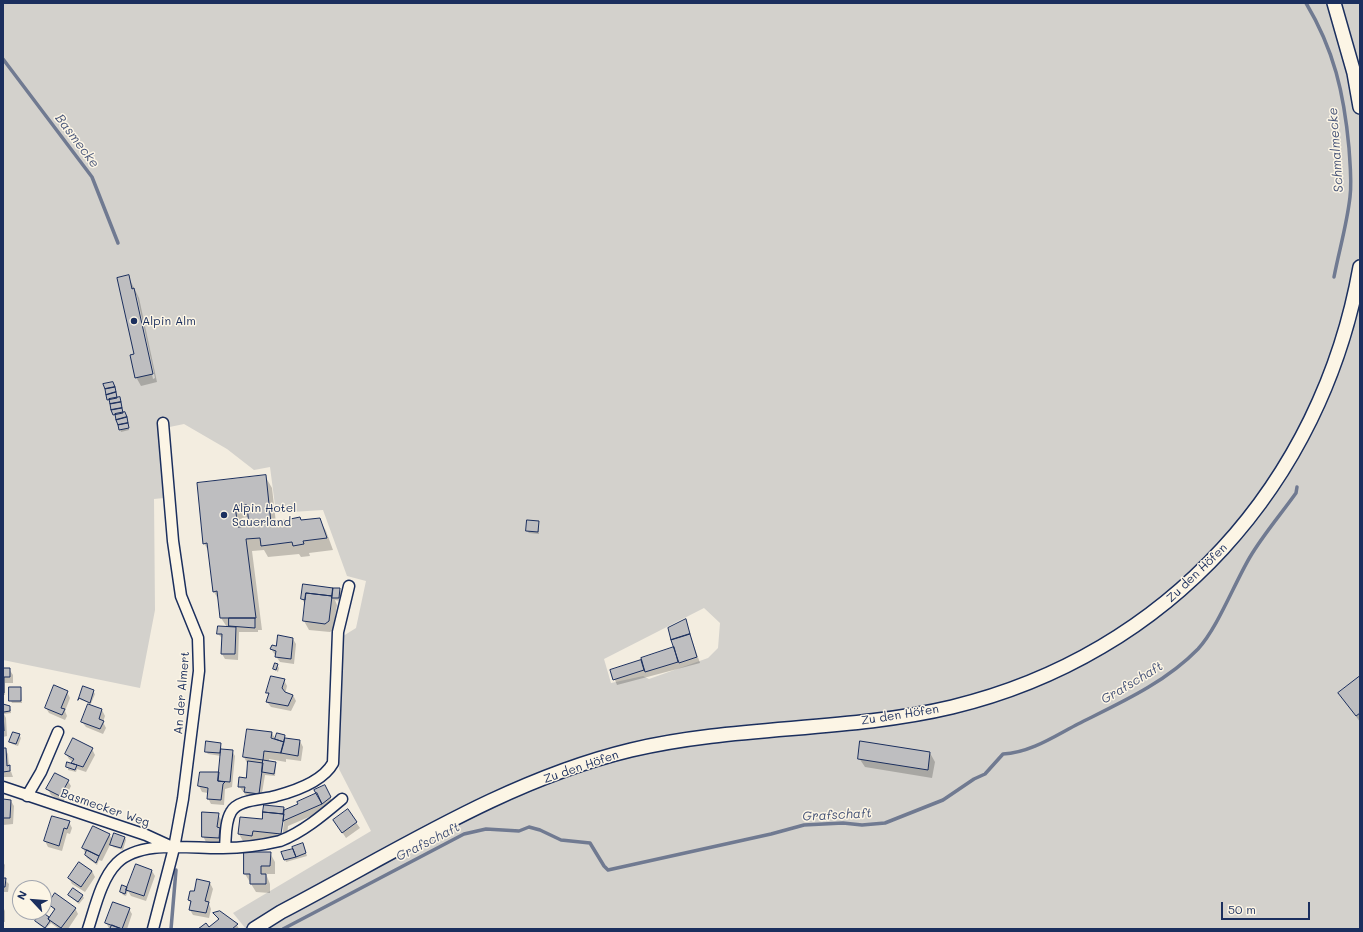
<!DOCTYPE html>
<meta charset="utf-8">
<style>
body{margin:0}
#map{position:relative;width:1363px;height:932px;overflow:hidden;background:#f3ede0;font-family:Mali,sans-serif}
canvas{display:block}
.frame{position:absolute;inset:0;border:4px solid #1b2f5e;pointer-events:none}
.north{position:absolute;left:12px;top:880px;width:40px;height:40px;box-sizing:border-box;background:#fcf5e5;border:1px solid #a2a6af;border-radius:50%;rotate:296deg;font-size:11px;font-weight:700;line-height:16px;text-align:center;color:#1b2f5e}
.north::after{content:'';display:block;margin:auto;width:14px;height:18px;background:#1b2f5e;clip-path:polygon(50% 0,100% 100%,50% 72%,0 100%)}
.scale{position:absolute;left:1221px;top:902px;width:89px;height:18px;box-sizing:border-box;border:2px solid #1b2f5e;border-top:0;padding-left:5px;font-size:12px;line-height:14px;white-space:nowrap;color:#1b2f5e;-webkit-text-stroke:3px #fcf5e5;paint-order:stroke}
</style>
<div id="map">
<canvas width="1363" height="932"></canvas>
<div class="frame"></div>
<div class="north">N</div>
<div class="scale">50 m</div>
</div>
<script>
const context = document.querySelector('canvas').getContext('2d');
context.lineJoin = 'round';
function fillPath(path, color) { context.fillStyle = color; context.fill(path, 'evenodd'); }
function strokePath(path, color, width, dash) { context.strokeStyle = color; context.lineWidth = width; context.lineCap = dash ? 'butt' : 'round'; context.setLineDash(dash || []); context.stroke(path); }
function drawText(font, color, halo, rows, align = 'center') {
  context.font = font + ' Mali,sans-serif'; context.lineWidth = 3; context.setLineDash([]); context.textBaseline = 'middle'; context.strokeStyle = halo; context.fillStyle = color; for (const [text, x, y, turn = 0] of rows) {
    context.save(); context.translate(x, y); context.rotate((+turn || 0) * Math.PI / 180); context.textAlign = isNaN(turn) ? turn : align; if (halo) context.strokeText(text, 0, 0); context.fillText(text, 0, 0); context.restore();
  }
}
fillPath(new Path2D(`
 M3,3H1360V929H246L233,913L371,831L339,769L340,638L356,628L366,581L347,576L323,510L276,513L270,467L254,470L227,449L184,424L160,429L164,498L154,499L155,610L140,688L3,660ZM704,608L720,623L718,648L708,658L649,679L643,676L611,683L604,659Z`), '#d3d1cc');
fillPath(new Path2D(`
 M128,276L139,298L157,382L141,386L136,377ZM134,293L137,296L155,378L153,379Z
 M113,383L117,399L120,401L123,414L126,416L129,430L121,432L117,417L114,414L105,385Z
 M265,476L272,488L276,523L319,519L326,531L333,550L309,553L310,556L301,557L299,554L268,557L264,550L252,551L262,630H258V632H239L238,660L225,659L222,654L223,639L218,634L227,627L221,618L219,601L214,592L209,552L204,543L198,484ZM249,517L250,527L243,528L242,518Z
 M538,522L539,534L529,533L527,531Z
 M304,585L340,589L341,592L340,601L335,600L337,605L333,630L330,632L309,630L304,621L305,604L302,599Z
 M685,620L700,663L617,685L611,670L675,648Z
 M293,639L296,644L294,664L280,662L271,649Z
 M277,665L279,668L278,672L274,669Z
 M3,669H9L13,675V683H5V695H3Z
 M1360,677V722L1340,693Z
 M284,680L287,686L285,694L293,695L296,701L291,711L271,707L267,702L269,696L267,692Z
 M21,688L22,703H12L11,701Z
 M93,691L95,694L90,706L102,710L105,716L103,722L106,728L103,734L86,727L82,722L89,703L81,700L79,698Z
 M67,692L70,698L65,711L67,716L65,720L49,713L46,708Z
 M3,706L9,707L11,710V713L4,714L6,718L7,736L3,737Z
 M247,730L272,733L276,740L277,734L284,736L286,739L300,741L303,747L301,761L286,759V762L269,759V762L275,763L276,765L275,776L265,775L261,799L248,798L239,786L247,779L248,765L244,757Z
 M19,735L21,738L18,746L12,744L10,742Z
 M220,744L222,750L232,751L235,756L232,787L225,789L224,805L211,804L208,798V793L202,792L199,786L220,773L221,756L208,754L206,752Z
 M3,749H5L8,754L9,766L13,777H3Z
 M92,749L95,755L86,772L77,769L76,772L68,770V763L72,764L73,762L69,759L66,754Z
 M930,753L935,762L932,778L865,767L859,758Z
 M68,781L71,786L63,802L51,795L48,789Z
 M328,792L333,803L325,810L288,826L286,843L258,839L257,844L244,843L239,834L284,808L285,811ZM282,822H284L282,839H280Z
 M3,800L11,801L14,806L13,824L3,825Z
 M348,811L360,828L346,838L338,826Z
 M218,814L221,820L222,844L206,842L203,836Z
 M69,822L72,828L70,834L67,833L62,851L48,847L45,841Z
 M109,834L113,841L125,837L126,840L123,850L113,847L111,843L102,861L99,860L97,865L87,858L83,848Z
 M304,847L307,856L286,862L283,853Z
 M270,853L275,862V874H266L270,884V893L256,892L245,874Z
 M3,862L5,865L4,879L9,884L8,892H3Z
 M92,871L95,877L85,892L72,884L69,878Z
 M152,871L155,876L146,901L131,896L128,891L126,896L123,895L121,892L127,888L128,890Z
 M210,883L213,889L209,904L211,909L209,918L193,915L190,910L191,904L189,900L194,893Z
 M69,895H82L84,898L79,904Z
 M49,904L75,908L78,914L68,929H59L51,923L45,929L38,924L37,921L42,913L50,919L55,911Z
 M3,907L5,911V922H3Z
 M129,909L132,914L127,929L109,928L106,923Z
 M220,912L237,925L239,929H200H209L219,921L215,914Z`), '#0003');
strokePath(new Path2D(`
 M1306,3C1334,50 1344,93 1349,148C1350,164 1352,181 1350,197C1347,224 1339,251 1334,277
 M3,59L92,177L118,243
 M171,929L176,870
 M283,929L464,834L486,829L519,831L529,827L540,830L561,840L590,843L604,866L608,870L771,834L804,825L843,823L862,825L885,823L943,800L974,779L985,774L1003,754C1030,753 1055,736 1078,724C1120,703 1165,683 1198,649C1218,627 1234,584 1250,557C1263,535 1281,514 1296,493L1297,487`), '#707a91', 3.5);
const building = new Path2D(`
 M129,275L132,289L134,288L153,374L135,378L130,355L134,354L117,278Z
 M113,382L115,387L105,389L103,384Z
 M115,387L116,392L106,395L105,389Z
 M116,392L117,398L107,400L106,395Z
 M120,397L121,402L110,404L109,399Z
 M121,402L122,408L111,410L110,404Z
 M122,408L123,413L113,415L111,410Z
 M125,412L127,417L116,420L115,414Z
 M127,417L128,423L118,425L116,420Z
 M128,423L129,428L119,430L118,425Z
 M266,475L271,523L300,517L301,520L320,518L327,538L303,541L304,544L293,546L292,542L261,546L260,538L246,539L256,618H220L217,591L213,592L207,543L203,544L197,483ZM247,505L249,526L238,527L235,506Z
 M527,520L539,521L538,532L526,531Z
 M303,584L333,588L332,596L306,593L305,600L301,599Z
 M333,588H340L339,598H332Z
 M306,593L332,596L329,621L325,624L303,621Z
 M229,618H255V628L229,626Z
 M686,619L690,634L671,640L668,628Z
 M218,626L236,627L235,654H221L222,634H217Z
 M690,634L697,657L679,663L671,640Z
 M278,635L293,638L291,659L275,657L276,651L270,649L272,645L276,646Z
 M674,647L678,662L645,672L641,658Z
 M641,660L644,670L613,680L610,670Z
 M275,663L278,664L276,670L273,669Z
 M3,668H10V677H3Z
 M271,676L285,679L282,688L285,692L293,695L288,706L266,702L269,693H266Z
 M1360,676V713L1356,716L1338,693Z
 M3,677H4V693H3Z
 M54,685L68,691L61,708L65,709L62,715L45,708Z
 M83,686L94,690L90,703L79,698L78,700Z
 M9,687H21V701H9Z
 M3,704L10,706V711L4,712Z
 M88,704L102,709L99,719L104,721L100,729L81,722Z
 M3,711L4,731H3Z
 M247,729L272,732L271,738L284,742L281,753L264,751L263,760L243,757Z
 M13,732L20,734L16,744L9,742Z
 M277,733L285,735L284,742L275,739Z
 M73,738L93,748L83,767L71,763L74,759L65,754Z
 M285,738L300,740L298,756L281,753Z
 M206,741L221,743L220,753L205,752Z
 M860,741L930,752L928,770L858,759Z
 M3,748H6L7,766L10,765V771L3,772Z
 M221,749L233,750L230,782L218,781Z
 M263,760L276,762L274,774L262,772Z
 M248,761L263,763L259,794L244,792L245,787H238L239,777L246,778Z
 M67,762L77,765L75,770L66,767Z
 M200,772H219L218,781L225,782L223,784L221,800L207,799L208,788L198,786Z
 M55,773L69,780L60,796L46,789Z
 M325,785L331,797L322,804L314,790Z
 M317,793L322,804L283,821L284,810L298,804L297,802Z
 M3,799L11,800L10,818H3Z
 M264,805L284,807L283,814L263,812Z
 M348,809L357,822L342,833L333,820Z
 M202,812L219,813L217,827L220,828L219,838L202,837Z
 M263,812L284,814L281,834L253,831L252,836L238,834L240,817L262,819Z
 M52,816L70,821L67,829L64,828L59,846L44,841Z
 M93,826L110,834L99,856L82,848Z
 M114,833L125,837L121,848L110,845Z
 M303,843L306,853L296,857L292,847Z
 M293,849L296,857L284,860L281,852Z
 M87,850L99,856L96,863L85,855Z
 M244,852H271L270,866H261V874H266V884H250V874H244Z
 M79,862L92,871L81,887L68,878Z
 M136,864L152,870L144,896L126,890Z
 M3,878H6L5,887H3Z
 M197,879L210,882L205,901L209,902L206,913L189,910L191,901L188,900L190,891H194Z
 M122,885L127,887L125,894L120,892Z
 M73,888L83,895L78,902L68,895Z
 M55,893L76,908L61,928L48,919L55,909L48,904Z
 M113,902L130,908L122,929L105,923Z
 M220,911L238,924L232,929H198L206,923L209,927L219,919L213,913Z
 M42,912L49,917L48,919L50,921L45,928L35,921Z
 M112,925L122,929H123H110Z`);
fillPath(building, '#bebec0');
strokePath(building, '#1b2f5e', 1);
const minor = new Path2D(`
 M3,787L146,835L170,846
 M27,796L41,772L58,732
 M225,848C226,837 225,822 231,812C238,799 263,800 276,796C295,791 323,781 333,763L338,632L349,586
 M88,929C95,908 101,879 117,863C141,839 193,849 223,848C241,848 263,845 280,841C303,832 323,815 342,799
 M153,929L174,848L183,799L199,671L198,638L181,596L173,541L163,423`);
const tertiary = new Path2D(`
 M1334,3L1354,73L1360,107
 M254,929L281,912C394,853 506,780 631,750C736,725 847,732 952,707C1168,655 1322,483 1360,267`);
strokePath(minor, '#1b2f5e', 13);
strokePath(tertiary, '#1b2f5e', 16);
strokePath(minor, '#fcf5e5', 10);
strokePath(tertiary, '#fcf5e5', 13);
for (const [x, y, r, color] of [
 [134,321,4,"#1b2f5e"],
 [224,515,4,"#1b2f5e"]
]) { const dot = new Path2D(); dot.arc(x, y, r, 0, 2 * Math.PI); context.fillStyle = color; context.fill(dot); strokePath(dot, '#fcf5e5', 1.5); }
drawText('12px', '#1b2f5e', '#fcf5e5', [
 ["Alpin Alm",142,321],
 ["Alpin Hotel",232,508],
 ["Sauerland",232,522]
], 'left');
drawText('12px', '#1b2f5e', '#fcf5e5', [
 ["Zu den Höfen",1197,573,-44],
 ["An der Almert",182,693,-85],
 ["Zu den Höfen",900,715,-9],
 ["Zu den Höfen",581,767,-19],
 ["Basmecker Weg",105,808,19]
]);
drawText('italic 13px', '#465478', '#fcf5e5', [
 ["Basmecke",77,141,53],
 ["Schmalmecke",1336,150,-94],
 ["Grafschaft",1132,683,-31],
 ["Grafschaft",837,815,-3],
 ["Grafschaft",428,842,-27]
]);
</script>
